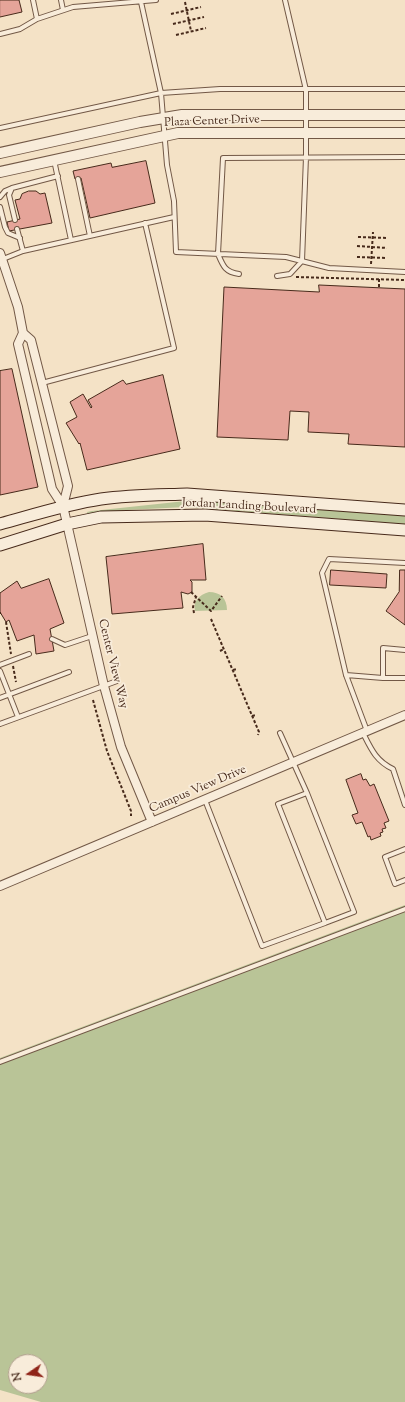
<!DOCTYPE html>
<style>
body{margin:0}
#map{position:relative;width:405px;height:1402px;overflow:hidden;background:#f4e2c6;font-family:"Sorts Mill Goudy",serif}
canvas{display:block}
.north{position:absolute;left:8px;top:1354px;width:40px;height:40px;box-sizing:border-box;background:#f8ecda;border:1px solid #b19e8e;border-radius:50%;rotate:257deg;font-size:11px;font-weight:700;line-height:16px;text-align:center;color:#472a1b}
.north::after{content:'';display:block;margin:auto;width:14px;height:18px;background:#8f2418;clip-path:polygon(50% 0,100% 100%,50% 72%,0 100%)}
</style>
<div id="map">
<canvas width="405" height="1402"></canvas>
<div class="north">N</div>
</div>
<script>
const context = document.querySelector('canvas').getContext('2d');
context.lineJoin = 'round';
function fillPath(path, color) { context.fillStyle = color; context.fill(path, 'evenodd'); }
function strokePath(path, color, width, dash) { context.strokeStyle = color; context.lineWidth = width; context.lineCap = dash ? 'butt' : 'round'; context.setLineDash(dash || []); context.stroke(path); }
function drawText(font, color, halo, rows, align = 'center') {
  context.font = font + ' "Sorts Mill Goudy",serif'; context.lineWidth = 3.5; context.setLineDash([]); context.textBaseline = 'middle'; context.strokeStyle = halo; context.fillStyle = color; for (const [text, x, y, turn = 0] of rows) {
    context.save(); context.translate(x, y); context.rotate((+turn || 0) * Math.PI / 180); context.textAlign = isNaN(turn) ? turn : align; if (halo) context.strokeText(text, 0, 0); context.fillText(text, 0, 0); context.restore();
  }
}
fillPath(new Path2D(`
 M195,500L405,515V524L186,507L127,510L88,515L87,512L92,511Z
 M209,592C220,592 227,598 227,610L195,611C193,601 199,595 209,592Z
 M405,905V1402H41L0,1390V1058ZM16,1362H40V1386H16Z`), '#b9c497');
const building = new Path2D(`
 M0,0H19L22,12L0,17Z
 M146,161L155,203L90,218L81,178L75,179L73,171L111,163L112,167Z
 M29,191H36L40,194L45,193L52,223L9,231L7,222L20,219L15,200L20,199L22,194Z
 M319,285L405,289V447L348,444L349,434L308,432L309,412L290,411L288,440L217,437L224,287L319,292Z
 M12,369L38,487L0,495V371Z
 M163,375L180,449L87,470L80,443L79,444L66,423L77,417L70,402L83,394L91,408L92,407L88,400L123,380L126,384Z
 M203,544L206,580H190L192,582V592L188,594L181,592L183,608L112,614L106,557Z
 M331,570L387,574L386,588L330,585Z
 M400,570H405V625L386,611L399,592Z
 M49,579L64,623L50,629L54,651L36,654L34,635L17,641L9,620L6,622L0,612V593L17,581L21,588Z
 M361,774L363,780L366,779L370,786L374,784L389,821L384,823L386,828L382,829L383,832L380,833L381,836L371,840L370,836L368,837L362,822L356,824L352,815L358,813L346,780Z`);
fillPath(building, '#e5a499');
strokePath(building, '#472a1b', 1);
const service = new Path2D(`
 M33,0L37,19
 M61,0L63,10
 M141,2L161,93L167,165L174,201L176,252L286,257L329,268L405,272
 M0,34L20,29L37,19L73,7L156,0
 M0,128L161,93L220,89H405
 M54,160L71,240
 M78,179L90,236
 M0,197L5,191L12,188
 M0,207L5,227L8,233L20,238
 M15,220L9,195L12,188L58,176
 M17,229L23,251
 M3,259L23,251L174,217
 M239,274C225,272 223,266 218,254L223,158L405,157
 M277,276L290,274L302,261L306,157V90L285,0
 M42,383L174,348L145,223
 M52,639L65,645L92,636
 M0,665L29,654
 M0,671L18,717
 M346,675L383,678V648L405,650
 M383,678H405
 M0,698L69,672
 M0,724L117,681
 M367,731L346,675L322,573L329,559L405,563
 M363,733C371,749 376,761 393,769L405,805
 M307,793L354,912L325,923
 M205,800L262,946L325,923L278,804L307,793L280,733
 M405,849L385,857L395,884L405,880
 M0,1062L405,909`);
const minor = new Path2D(`
 M0,253L18,307L23,333L31,340L68,486L63,506
 M23,333L18,344L52,489L63,506L104,686L121,747L152,822
 M0,886L405,715`);
const tertiary = new Path2D(`
 M0,153L140,122L182,115H405
 M0,172L178,133H405`);
const secondary = new Path2D(`
 M0,524C33,515 67,504 101,499C129,495 159,495 187,494L405,510
 M0,545L67,524L101,517L205,515L405,530`);
strokePath(service, '#725846', 6);
strokePath(minor, '#725846', 10);
strokePath(tertiary, '#725846', 12);
strokePath(secondary, '#472a1b', 13);
strokePath(new Path2D(`
 M185,2L191,31
 M171,14L201,7
 M173,24L204,17
 M176,35L206,28
 M358,237L387,238
 M357,246L387,248
 M357,257L387,258
 M371,264L373,232
 M296,277L405,280
 M379,287V279
 M191,592L211,611L222,596
 M0,613H1
 M194,613L193,607L196,597
 M211,619L259,732L258,735
 M6,622L11,654
 M220,651L224,649
 M13,666L16,682
 M233,670L237,669
 M93,700L107,751L131,811V816
 M252,716L256,715`), '#472a1b', 2, [3, 2]);
strokePath(service, '#f8ecda', 4);
strokePath(minor, '#f8ecda', 8);
strokePath(tertiary, '#f8ecda', 10);
strokePath(secondary, '#f8ecda', 11);
drawText('12px', '#472a1b', '#f8ecda', [
 ["Plaza Center Drive",212,122,-2],
 ["Jordan Landing Boulevard",249,507,3],
 ["Center View Way",112,664,76],
 ["Campus View Drive",198,790,-23]
]);
</script>
